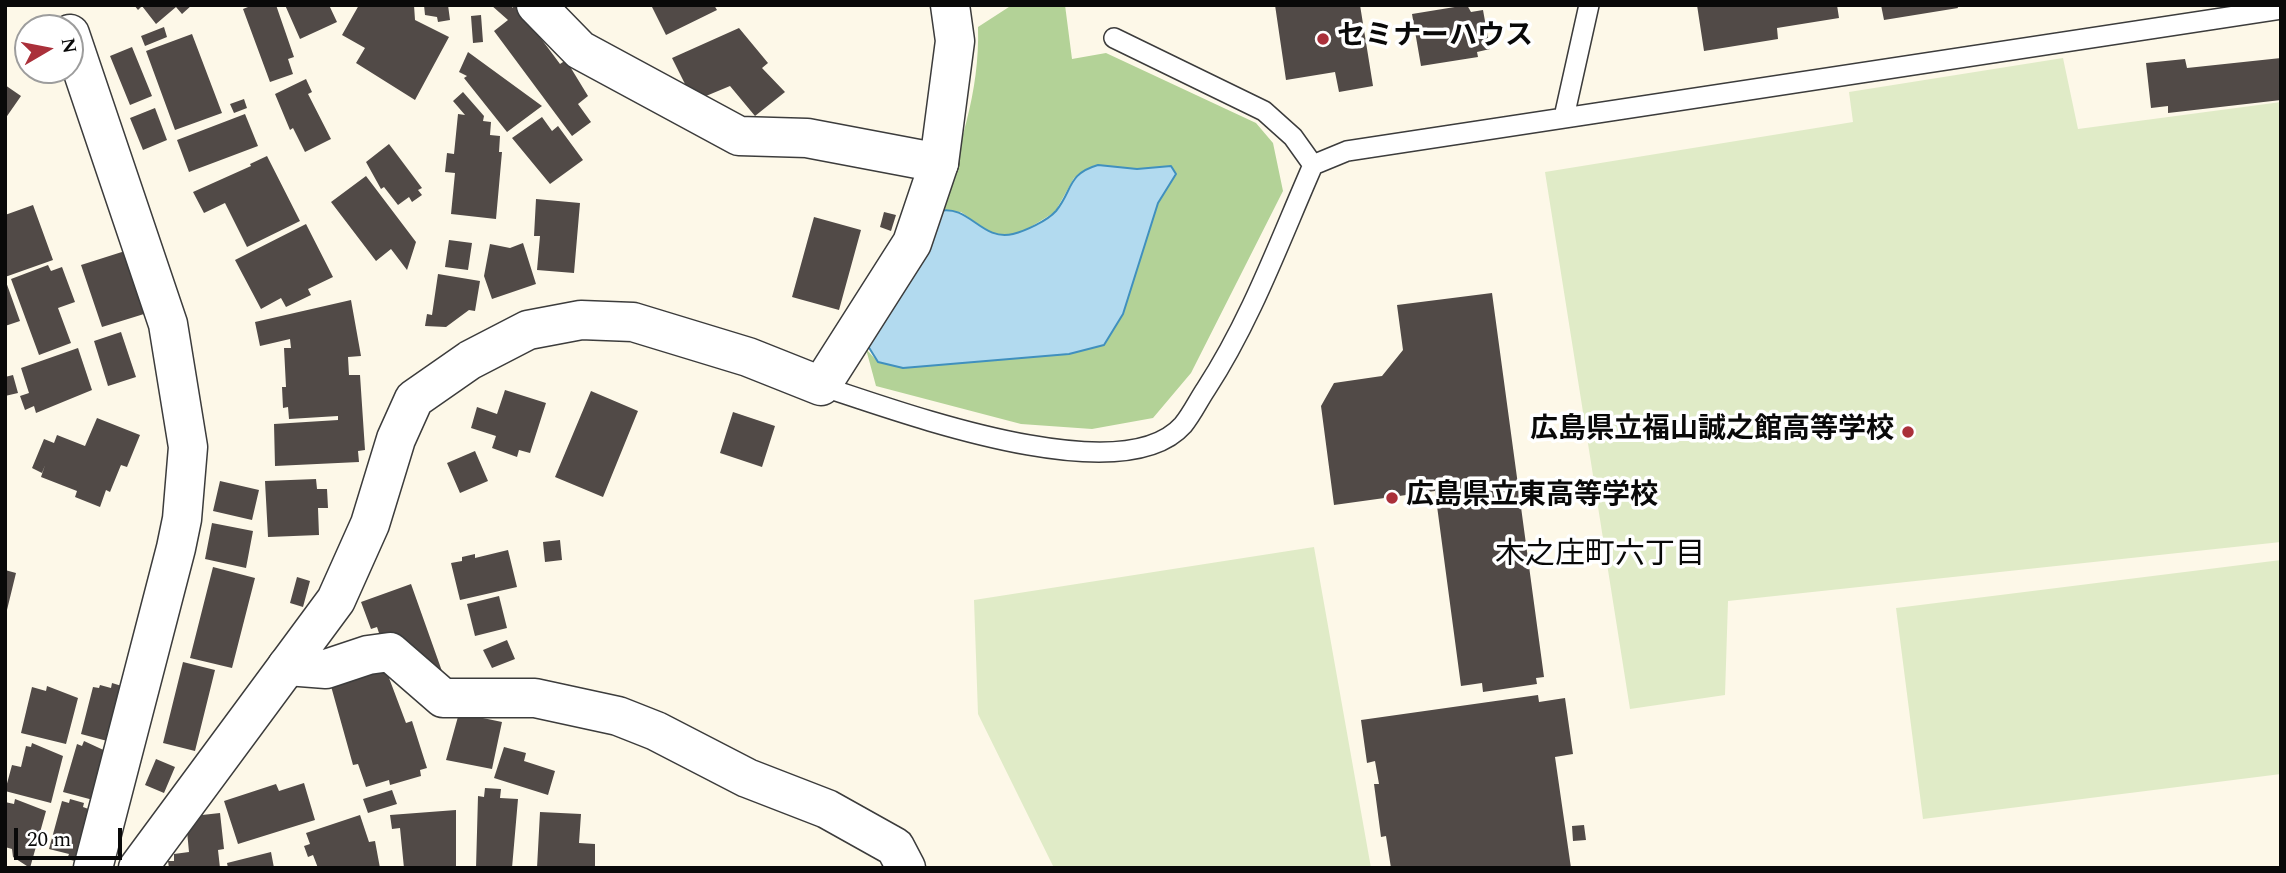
<!DOCTYPE html>
<meta charset="utf-8">
<style>
body{margin:0}
#map{position:relative;width:2286px;height:873px;overflow:hidden;background:#fdf8e8;font-family:Spectral,serif}
canvas{display:block}
.frame{position:absolute;inset:0;border:7px solid #090909;pointer-events:none}
.north{position:absolute;left:14px;top:14px;width:70px;height:70px;box-sizing:border-box;background:#fff;border:2px solid #9d9d9d;border-radius:50%;rotate:80deg;font-size:19px;font-weight:700;line-height:28px;text-align:center;color:#090909}
.north::after{content:'';display:block;margin:auto;width:24px;height:32px;background:#aa303a;clip-path:polygon(50% 0,100% 100%,50% 72%,0 100%)}
.scale{position:absolute;left:14px;top:828px;width:108px;height:32px;box-sizing:border-box;border:4px solid #090909;border-top:0;padding-left:9px;font-size:21px;line-height:24px;white-space:nowrap;color:#090909;-webkit-text-stroke:5px #fff;paint-order:stroke}
</style>
<div id="map">
<canvas width="2286" height="873"></canvas>
<div class="frame"></div>
<div class="north">N</div>
<div class="scale">20 m</div>
</div>
<script>
const context = document.querySelector('canvas').getContext('2d');
context.lineJoin = 'round';
function fillPath(path, color) { context.fillStyle = color; context.fill(path, 'evenodd'); }
function strokePath(path, color, width, dash) { context.strokeStyle = color; context.lineWidth = width; context.lineCap = dash ? 'butt' : 'round'; context.setLineDash(dash || []); context.stroke(path); }
function drawText(font, color, halo, rows, align = 'center') {
  context.font = font + ' Spectral,"Noto Sans JP",serif'; context.lineWidth = 7; context.setLineDash([]); context.textBaseline = 'middle'; context.strokeStyle = halo; context.fillStyle = color; for (const [text, x, y, turn = 0] of rows) {
    context.save(); context.translate(x, y); context.rotate((+turn || 0) * Math.PI / 180); context.textAlign = isNaN(turn) ? turn : align; if (halo) context.strokeText(text, 0, 0); context.fillText(text, 0, 0); context.restore();
  }
}
fillPath(new Path2D(`
 M1012,5H1065L1072,59L1106,53L1256,123L1273,143L1283,191L1191,373L1153,418L1092,429L1021,424L876,386L866,349L878,362L1123,314L1158,203L1176,174L1171,166L1137,169L1098,165L1074,178L1055,212L1024,231L1009,236L993,235L961,212L939,211C959,149 980,93 978,27Z`), '#b3d297');
fillPath(new Path2D(`
 M2063,58L2078,129L2281,102V542L1728,601L1725,695L1630,709L1545,172L1853,122L1849,92Z
 M1314,547L1371,868H1054L978,714L974,600Z
 M2281,560V774L1923,819L1896,608Z`), '#e0ebc7');
const water = new Path2D(`
 M1098,165L1137,169L1171,166L1176,174L1158,203L1123,314L1104,345L1069,354L903,368L878,362L868,346L939,211C969,204 982,242 1013,234C1025,231 1047,221 1056,211C1073,190 1067,174 1098,165Z`);
fillPath(water, '#b2daef');
strokePath(water, '#4090be', 2);
fillPath(new Path2D(`
 M134,5H192L182,14L176,7L156,24L142,6L138,10Z
 M253,5H276L294,57L288,59L293,74L270,82L243,9Z
 M285,5H329L337,22L300,39Z
 M359,5H414L415,20L449,37L415,100L356,63L365,48L342,35Z
 M424,5H448L450,20L438,22L437,17L425,15Z
 M491,5H513L512,8L516,5L560,64L566,60L588,96L578,104L591,122L572,136L494,31L508,20Z
 M651,5H714L717,10L666,35Z
 M1275,5H1360L1373,86L1339,92L1335,72L1286,80Z
 M1467,5L1471,12L1483,10L1490,49L1477,52L1478,57L1421,66L1412,14Z
 M1697,5H1837L1839,18L1777,28L1778,39L1704,51Z
 M1881,5H1957L1958,8L1884,20Z
 M481,15L483,42L473,43L471,16Z
 M164,27L167,37L145,46L141,36Z
 M739,28L768,63L762,68L785,92L755,116L730,86L706,96L686,86L672,58Z
 M192,34L222,113L175,130L146,51Z
 M132,47L152,96L130,105L110,56Z
 M468,52L542,106L507,132L464,78L467,76L459,72Z
 M2281,58V100L2168,113V106L2151,108L2146,63L2185,59L2187,68Z
 M306,79L312,92L308,94L331,139L305,152L293,128L290,130L275,94Z
 M5,85L21,96L5,119Z
 M463,92L484,116L483,121L491,122L490,135L500,136L499,152H502L496,219L451,214L455,173L445,172L447,153L454,154L458,114L465,115L453,101Z
 M244,99L247,108L234,113L230,104Z
 M155,108L167,140L143,150L130,118Z
 M245,114L258,146L189,172L177,140Z
 M542,117L552,131L558,126L583,160L550,184L512,138Z
 M389,144L422,188L418,190L422,195L412,202L409,197L398,205L384,187L381,189L366,162Z
 M267,156L300,221L247,247L225,203L204,213L193,192L251,166L250,164Z
 M366,176L416,242L407,270L391,249L376,261L331,202Z
 M536,199L580,203L574,273L537,270L540,236H534Z
 M33,205L53,260L5,277V215Z
 M884,212L896,215L891,231L880,227Z
 M814,217L861,230L839,310L792,297Z
 M306,224L333,277L308,289L311,295L286,307L281,298L261,309L235,260Z
 M449,240L472,243L468,270L445,267Z
 M523,243L536,284L492,299L484,276L490,244L510,248Z
 M125,251L144,314L102,327L81,265Z
 M48,265L51,271L62,267L75,302L58,308L71,343L39,355L11,279Z
 M438,274L480,281L475,311L469,310L446,327L425,326L427,314L432,315Z
 M5,279L20,321L5,326Z
 M1492,293L1544,677L1536,678L1537,684L1483,692L1482,683L1461,686L1435,491L1334,505L1321,406L1334,383L1382,376L1403,350L1397,305Z
 M351,300L361,356L348,357L349,375H360L365,450L358,451L359,462L275,466L274,424L338,420V416L289,419L288,407L283,408L282,387H286L284,348H291L290,339L260,346L255,322Z
 M121,332L136,377L108,386L94,341Z
 M78,348L92,390L36,413L34,406L25,410L20,396L29,393L21,368Z
 M13,375L18,393L5,396V377Z
 M505,390L546,403L530,453L519,450L517,457L492,448L496,436L471,428L477,407L497,414Z
 M591,391L638,411L603,497L555,477Z
 M733,412L775,426L762,467L720,453Z
 M97,418L140,435L127,467L121,465L110,492L106,490L100,507L75,497L77,491L41,477L45,465L42,473L32,468L44,439L54,443L57,435L85,446Z
 M475,451L488,481L460,493L447,463Z
 M316,479L317,489H327L328,508H318L319,535L268,537L265,481Z
 M220,481L259,490L252,520L213,511Z
 M212,523L253,531L246,568L205,559Z
 M560,540L562,560L545,562L543,542Z
 M508,550L517,587L460,600L451,563L462,561V557L475,554V558Z
 M213,567L255,578L232,668L190,658Z
 M5,570L16,573L6,614H5Z
 M297,577L310,581L303,607L290,603Z
 M411,584L443,674L415,662L408,641L397,644L381,639L377,627L371,629L361,602Z
 M499,596L507,628L475,636L467,604Z
 M507,640L515,659L492,668L483,650Z
 M183,662L215,670L195,751L163,743Z
 M383,662L406,723L412,721L427,768L420,770L421,776L390,785L389,780L366,787L358,764L353,765L329,679Z
 M112,683L125,687L111,742L81,734L93,687L99,688L100,685L111,688Z
 M47,686L78,698L66,744L21,733L32,687L46,691Z
 M1538,695L1539,702L1565,698L1573,754L1555,757L1571,868H1391L1386,836L1381,837L1374,784H1379L1375,761L1367,763L1361,720Z
 M459,713L502,722L492,769L446,760Z
 M84,741L110,753L97,801L63,792L77,744L82,746Z
 M32,743L63,756L51,803L5,791L12,765L21,767L26,746L31,747Z
 M504,747L526,753L524,761L555,771L548,795L494,778Z
 M156,759L175,767L164,793L145,785Z
 M304,783L315,820L238,844L224,801L276,784L279,791Z
 M485,788L501,789L500,798L518,799L512,868H476L478,796L484,797Z
 M392,790L397,804L368,813L363,799Z
 M15,799L46,811L30,868L13,857L12,849L5,847V802L14,804Z
 M70,799L84,803L83,807L94,811L75,861L67,859L69,854L49,849L62,801L69,803Z
 M456,810V868H404L400,828L392,829L390,815Z
 M540,812L581,814L579,843L595,844V867L537,868Z
 M220,813L224,849L218,850L220,868H169L168,861H174V854L189,852L187,831L202,815Z
 M360,815L369,842L375,841L380,868H318L313,855L308,857L304,846L310,844L306,833Z
 M1584,825L1586,840L1573,841L1572,826Z
 M271,852L274,868H228L227,863Z`), '#514a47');
const service = new Path2D(`
 M1114,38L1264,111L1293,137L1313,165
 M1564,117L1589,5
 M821,386C896,410 1121,495 1183,425C1192,414 1198,401 1206,389C1251,320 1280,240 1313,165L1347,151L2281,9`);
const minor = new Path2D(`
 M536,5L580,50L739,136L807,138L939,163
 M70,34L168,324L188,447L182,519L176,548L93,868
 M287,666L326,669L368,655L390,652L443,698H535L618,716L656,731L747,778L827,809L895,847L906,868`);
const tertiary = new Path2D(`
 M138,868L336,600L370,524L396,439L414,399L470,360L528,330L581,320L633,322L748,357L821,386L912,243L939,163L955,41L950,5`);
strokePath(service, '#3c3c3c', 22);
strokePath(minor, '#3c3c3c', 41);
strokePath(tertiary, '#3c3c3c', 41);
strokePath(service, '#fff', 19);
strokePath(minor, '#fff', 38);
strokePath(tertiary, '#fff', 38);
for (const [x, y, r, color] of [
 [1323,39,7,"#aa303a"],
 [1908,432,7,"#aa303a"],
 [1392,498,7,"#aa303a"]
]) { const dot = new Path2D(); dot.arc(x, y, r, 0, 2 * Math.PI); context.fillStyle = color; context.fill(dot); strokePath(dot, '#fff', 2.5); }
drawText('bold 28px', '#090909', '#fff', [
 ["セミナーハウス",1337,39],
 ["広島県立福山誠之館高等学校",1894,432,"right"],
 ["広島県立東高等学校",1406,498]
], 'left');
drawText('30px', '#090909', '#fff', [
 ["木之庄町六丁目",1600,557]
]);
</script>
